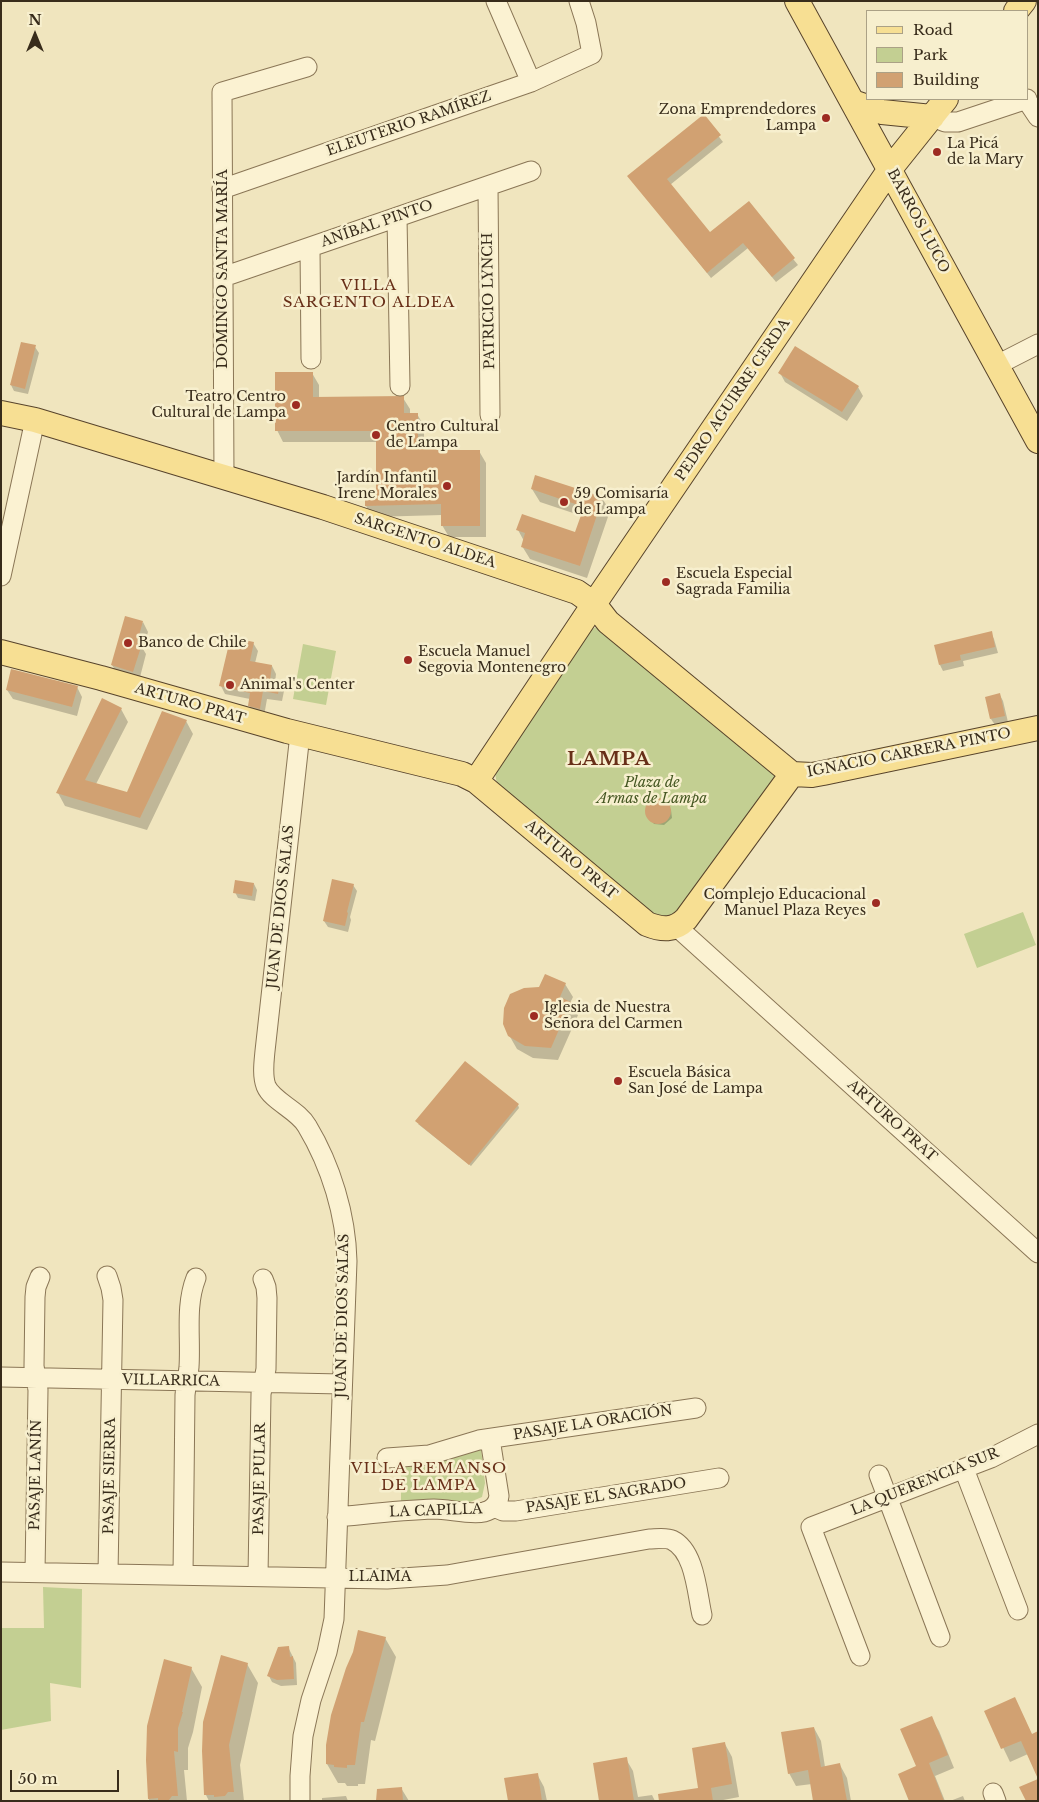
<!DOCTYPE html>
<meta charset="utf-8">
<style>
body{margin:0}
#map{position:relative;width:1039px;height:1802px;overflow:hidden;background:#f0e5be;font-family:"Libre Baskerville",serif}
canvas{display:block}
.frame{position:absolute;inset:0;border:2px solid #382c1b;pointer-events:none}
.legend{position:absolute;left:866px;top:10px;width:162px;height:90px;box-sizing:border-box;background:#f7efce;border:1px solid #aba186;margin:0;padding:6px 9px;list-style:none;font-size:15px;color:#382c1b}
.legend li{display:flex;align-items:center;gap:10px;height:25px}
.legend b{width:25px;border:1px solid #aba186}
.north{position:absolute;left:10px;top:10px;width:50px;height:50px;-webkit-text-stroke:4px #f7efce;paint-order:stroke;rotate:0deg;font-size:14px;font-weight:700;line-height:20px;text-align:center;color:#382c1b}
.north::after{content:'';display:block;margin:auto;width:18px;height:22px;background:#382c1b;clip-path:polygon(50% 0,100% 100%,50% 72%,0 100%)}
.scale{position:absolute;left:10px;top:1770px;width:109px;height:22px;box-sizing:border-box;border:2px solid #382c1b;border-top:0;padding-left:6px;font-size:15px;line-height:18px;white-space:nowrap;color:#382c1b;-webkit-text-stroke:4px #f7efce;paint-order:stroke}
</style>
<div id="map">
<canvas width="1039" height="1802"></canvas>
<div class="frame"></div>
<ul class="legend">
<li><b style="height:6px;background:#f7df93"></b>Road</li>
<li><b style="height:14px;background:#c3cf92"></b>Park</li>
<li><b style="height:14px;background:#d1a172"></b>Building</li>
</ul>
<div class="north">N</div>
<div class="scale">50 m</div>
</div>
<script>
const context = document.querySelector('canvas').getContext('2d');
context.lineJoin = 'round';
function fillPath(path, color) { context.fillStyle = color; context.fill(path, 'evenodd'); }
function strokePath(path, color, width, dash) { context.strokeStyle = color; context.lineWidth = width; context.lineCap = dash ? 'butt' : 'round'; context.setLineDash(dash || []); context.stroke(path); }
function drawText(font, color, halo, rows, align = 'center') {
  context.font = font + ' "Libre Baskerville",serif'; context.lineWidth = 5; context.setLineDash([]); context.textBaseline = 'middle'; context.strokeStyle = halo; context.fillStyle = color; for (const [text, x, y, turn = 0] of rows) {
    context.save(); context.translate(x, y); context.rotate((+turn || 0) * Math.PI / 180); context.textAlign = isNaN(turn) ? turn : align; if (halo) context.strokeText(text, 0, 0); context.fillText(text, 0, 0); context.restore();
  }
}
fillPath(new Path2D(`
 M597,627L610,633L777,770L781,781L680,915L656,920L497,785L495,772L589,630Z
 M303,644L336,651L326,705L293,699Z
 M1023,912L1036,945L977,968L964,934Z
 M481,1448L485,1483L482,1497L470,1502H401V1465Z
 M43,1587L82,1589L81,1688L50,1683L51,1721L1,1730V1628H44Z`), '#c3cf92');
fillPath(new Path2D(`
 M703,116L723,142L670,185L710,234L748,203L798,265L776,282L748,248L711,278L629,176Z
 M35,347L39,353L28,394L14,391L11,385Z
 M312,373L319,385V398H403L410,409V414H417L424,426V448H436L438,451H479L486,463V537H449L442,525V515L373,517L366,506L377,492V442H283L277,430Z
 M780,373L858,387L863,396L847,421L785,382Z
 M532,489L602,498L610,511L587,578L530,559L522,546L524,541L518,530L576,534L582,516L540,502Z
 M143,622L148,632L143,649L146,654L139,681L118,675L112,665Z
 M991,633L994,639L998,653L963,661L964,666L943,671L940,665L935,646Z
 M253,643L258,651L255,663L272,666L276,674L275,683H279L284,691L282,701L267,699L264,716L254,713L249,705L250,699L225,694L221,686L233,650Z
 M77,687L82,697L77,716L13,699L7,690Z
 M1000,695L1003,701L1008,722L995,725L991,719Z
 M121,709L128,722L96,784L127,794L186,721L193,734L147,830L65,806L58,793Z
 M656,799L664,800L671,810L672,818L664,825L654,824L647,815V811L649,803Z
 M254,884L257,890L255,901L238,898L235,892Z
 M353,885L357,891L350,917L351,920L348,932L328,927L324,921Z
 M565,984L573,997L570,1003L578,1015L558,1060L533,1058L517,1049L509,1035Z
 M518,1105L519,1108L471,1166L418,1124Z
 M385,1638L396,1657L375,1741L371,1740L365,1784H358V1786H347L345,1783H338L327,1764Z
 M288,1647L296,1663L297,1685L281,1686L272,1682L269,1676Z
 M247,1664L258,1683L240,1765L244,1801H209L206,1795Z
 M191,1668L202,1687L193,1732L188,1748V1770H184L187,1801H149L147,1760Z
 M1015,1699L1032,1735L1028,1754L1010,1762L986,1712Z
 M931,1718L939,1731L954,1768L935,1776L945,1801H910L917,1767Z
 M814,1728L821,1741L825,1767L840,1765L847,1778L851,1801H815L812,1784L796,1786L789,1773Z
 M725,1744L732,1757L739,1797L718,1801H682L700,1789Z
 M626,1759L633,1771L638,1797L652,1795L655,1801H601Z
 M537,1774L544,1787L547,1801H509Z
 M401,1788L409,1801H377Z
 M346,1796L348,1801H322V1798Z
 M963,1796L965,1801H950Z`), '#0003');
fillPath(new Path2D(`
 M704,114L721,135L667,179L710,232L749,201L795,258L772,277L743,243L707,273L627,176Z
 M21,342L36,345L25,389L10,385Z
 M795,346L859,386L842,412L778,373Z
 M275,372H313V397L404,396V413H418V447H436V450H480V526H441V504L365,506V491H376V431H275Z
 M535,475L603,497L580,566L521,547L525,533L516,530L522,514L575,532L584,507L531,489Z
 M125,616L143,621L137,643L142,644L133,672L111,665Z
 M992,631L995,647L960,655L961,660L939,665L934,645Z
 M234,638L254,642L250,661L272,665L270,681L280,682L278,694L263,691L260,709L248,706L250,693L219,686L228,648L232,649Z
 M11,669L78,686L72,707L6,690Z
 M1000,693L1005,716L990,719L985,697Z
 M102,698L122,708L85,780L127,792L162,711L187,720L140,818L56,793Z
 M645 811a13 13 0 1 1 26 0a13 13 0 1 1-26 0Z
 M332,879L354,884L347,912L348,913L345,926L323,921Z
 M235,880L254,883L252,896L233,893Z
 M545,974L566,983L560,997L571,1002L551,1048L525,1046L508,1036L503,1024L504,1008L510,994L524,988L539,987Z
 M465,1061L519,1104L469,1165L415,1121Z
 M358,1630L386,1637L364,1722H361L355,1765H347V1768L334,1767V1765L326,1764V1745L331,1715L346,1668L353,1652Z
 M289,1646L290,1657L293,1656L294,1679L277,1680L267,1676L278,1647Z
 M221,1655L248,1663L229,1745L234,1792H228L225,1796L214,1797V1795H204L202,1751L203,1722Z
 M164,1659L192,1667L182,1712H183L178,1728V1752L174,1751L178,1796H172L169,1800L158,1801V1798L148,1799L146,1760L147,1726Z
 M1015,1697L1032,1734L1038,1731V1779L1021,1741L1001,1749L984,1711Z
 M932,1716L948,1755L929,1763L944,1801H909L898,1774L916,1766L900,1729Z
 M814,1727L821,1767L840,1763L847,1801H813L808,1770L788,1774L781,1732Z
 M725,1742L732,1784L711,1788L713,1801H659L658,1794L698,1788L692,1748Z
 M627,1757L634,1801H599L593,1763Z
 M538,1773L542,1801H508L504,1778Z
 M1038,1779V1801H1026L1019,1787Z
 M402,1787L403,1801H376L377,1789Z`), '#d1a172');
const minor = new Path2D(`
 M496,1L531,82
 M1026,99L1038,117
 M932,117L945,122H958L1027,99
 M488,186L490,415
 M222,189L531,82L592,54L586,23L579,1
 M397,217L400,386
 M310,247L311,359
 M223,277L531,171
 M997,365L1038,344
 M224,477L222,92L307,67
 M1,576L35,420
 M300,734L265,1051C264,1062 262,1075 266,1086C272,1101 298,1110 307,1126C331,1166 346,1215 347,1261L334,1619L327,1652L311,1700L303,1736L300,1776V1801
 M677,927L1038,1253
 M107,1276L111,1288L113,1300L108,1573
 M1,1377L342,1384
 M387,1458L429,1455L479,1440L696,1408
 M964,1469L1018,1610
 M879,1475L940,1637
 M494,1507L503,1511H516L719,1478
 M337,1517C369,1514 401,1510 434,1509C449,1509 470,1515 484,1512C492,1510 498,1505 499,1496L490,1439
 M1,1572L387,1579L447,1575L649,1539C655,1539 666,1537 672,1540C695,1551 697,1593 702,1615
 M35,1572L38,1390L34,1366L35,1297L36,1287L40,1277
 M183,1575L185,1395C186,1386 188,1376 189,1367C191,1337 185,1306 196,1278
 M258,1576L261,1394L266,1369L267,1298L266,1287L263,1279
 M860,1656L811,1527L991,1458L1038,1434
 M993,1793L996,1801`);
const major = new Path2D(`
 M797,1L1038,441
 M1016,11L1024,1
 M853,102L882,112L932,117
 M1,413L35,420L323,507L577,592L594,604L608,622L792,774
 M1,652L101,678L287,731L462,774L476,781L647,924C662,930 674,931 686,919L792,774
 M792,774L812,775L823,773L1038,728
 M476,781L594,604L890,169L946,99`);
strokePath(minor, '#8a7656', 21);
strokePath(major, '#57432b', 26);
strokePath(minor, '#fbf2d2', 19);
strokePath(major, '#f7df93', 24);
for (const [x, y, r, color] of [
 [826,118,5,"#9d2b22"],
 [937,152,5,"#9d2b22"],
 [296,405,5,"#9d2b22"],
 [376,435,5,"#9d2b22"],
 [447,486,5,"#9d2b22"],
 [564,502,5,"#9d2b22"],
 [666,582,5,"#9d2b22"],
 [128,643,5,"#9d2b22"],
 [408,660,5,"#9d2b22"],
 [230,685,5,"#9d2b22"],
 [876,903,5,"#9d2b22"],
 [534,1016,5,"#9d2b22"],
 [618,1081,5,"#9d2b22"]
]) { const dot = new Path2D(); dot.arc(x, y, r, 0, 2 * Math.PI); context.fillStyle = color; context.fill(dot); strokePath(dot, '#f7efce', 2); }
drawText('14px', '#382c1b', '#f7efce', [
 ["Zona Emprendedores",816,110,"right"],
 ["Lampa",816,126,"right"],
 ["La Picá",947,144],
 ["de la Mary",947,160],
 ["Teatro Centro",286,397,"right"],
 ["Cultural de Lampa",286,413,"right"],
 ["Centro Cultural",386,427],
 ["de Lampa",386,443],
 ["Jardín Infantil",437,478,"right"],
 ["Irene Morales",437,494,"right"],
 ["59 Comisaría",574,494],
 ["de Lampa",574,510],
 ["Escuela Especial",676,574],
 ["Sagrada Familia",676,590],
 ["Banco de Chile",138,643],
 ["Escuela Manuel",418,652],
 ["Segovia Montenegro",418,668],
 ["Animal's Center",240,685],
 ["Complejo Educacional",866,895,"right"],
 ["Manuel Plaza Reyes",866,911,"right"],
 ["Iglesia de Nuestra",544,1008],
 ["Señora del Carmen",544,1024],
 ["Escuela Básica",628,1073],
 ["San José de Lampa",628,1089]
], 'left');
drawText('14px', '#382c1b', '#f7efce', [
 ["ELEUTERIO RAMÍREZ",409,124,-19],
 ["BARROS LUCO",918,221,62],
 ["ANÍBAL PINTO",377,224,-19],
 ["DOMINGO SANTA MARÍA",223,269,-90],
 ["PATRICIO LYNCH",489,301,-91],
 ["PEDRO AGUIRRE CERDA",733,400,-56],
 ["SARGENTO ALDEA",425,541,18],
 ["ARTURO PRAT",190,704,16],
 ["IGNACIO CARRERA PINTO",909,753,-11],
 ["ARTURO PRAT",571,860,40],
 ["JUAN DE DIOS SALAS",281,907,-84],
 ["ARTURO PRAT",892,1121,42],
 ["JUAN DE DIOS SALAS",343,1316,-89],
 ["VILLARRICA",171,1381,1],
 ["PASAJE LA ORACIÓN",593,1423,-9],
 ["PASAJE LANÍN",36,1475,-89],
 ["PASAJE SIERRA",110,1476,-89],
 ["PASAJE PULAR",260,1479,-89],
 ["LA QUERENCIA SUR",925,1482,-22],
 ["PASAJE EL SAGRADO",606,1496,-9],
 ["LA CAPILLA",436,1511,-2],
 ["LLAIMA",380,1577]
]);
drawText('italic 14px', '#445621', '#f7efce', [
 ["Plaza de",652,783],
 ["Armas de Lampa",652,799]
]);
context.letterSpacing = '1px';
drawText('15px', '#682f18', '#f7efce', [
 ["VILLA",369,286],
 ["SARGENTO ALDEA",369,303],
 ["VILLA REMANSO",429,1469],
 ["DE LAMPA",429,1486]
]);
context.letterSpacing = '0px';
context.letterSpacing = '1px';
drawText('bold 19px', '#682f18', '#f7efce', [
 ["LAMPA",609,760]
]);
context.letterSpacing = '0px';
</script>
